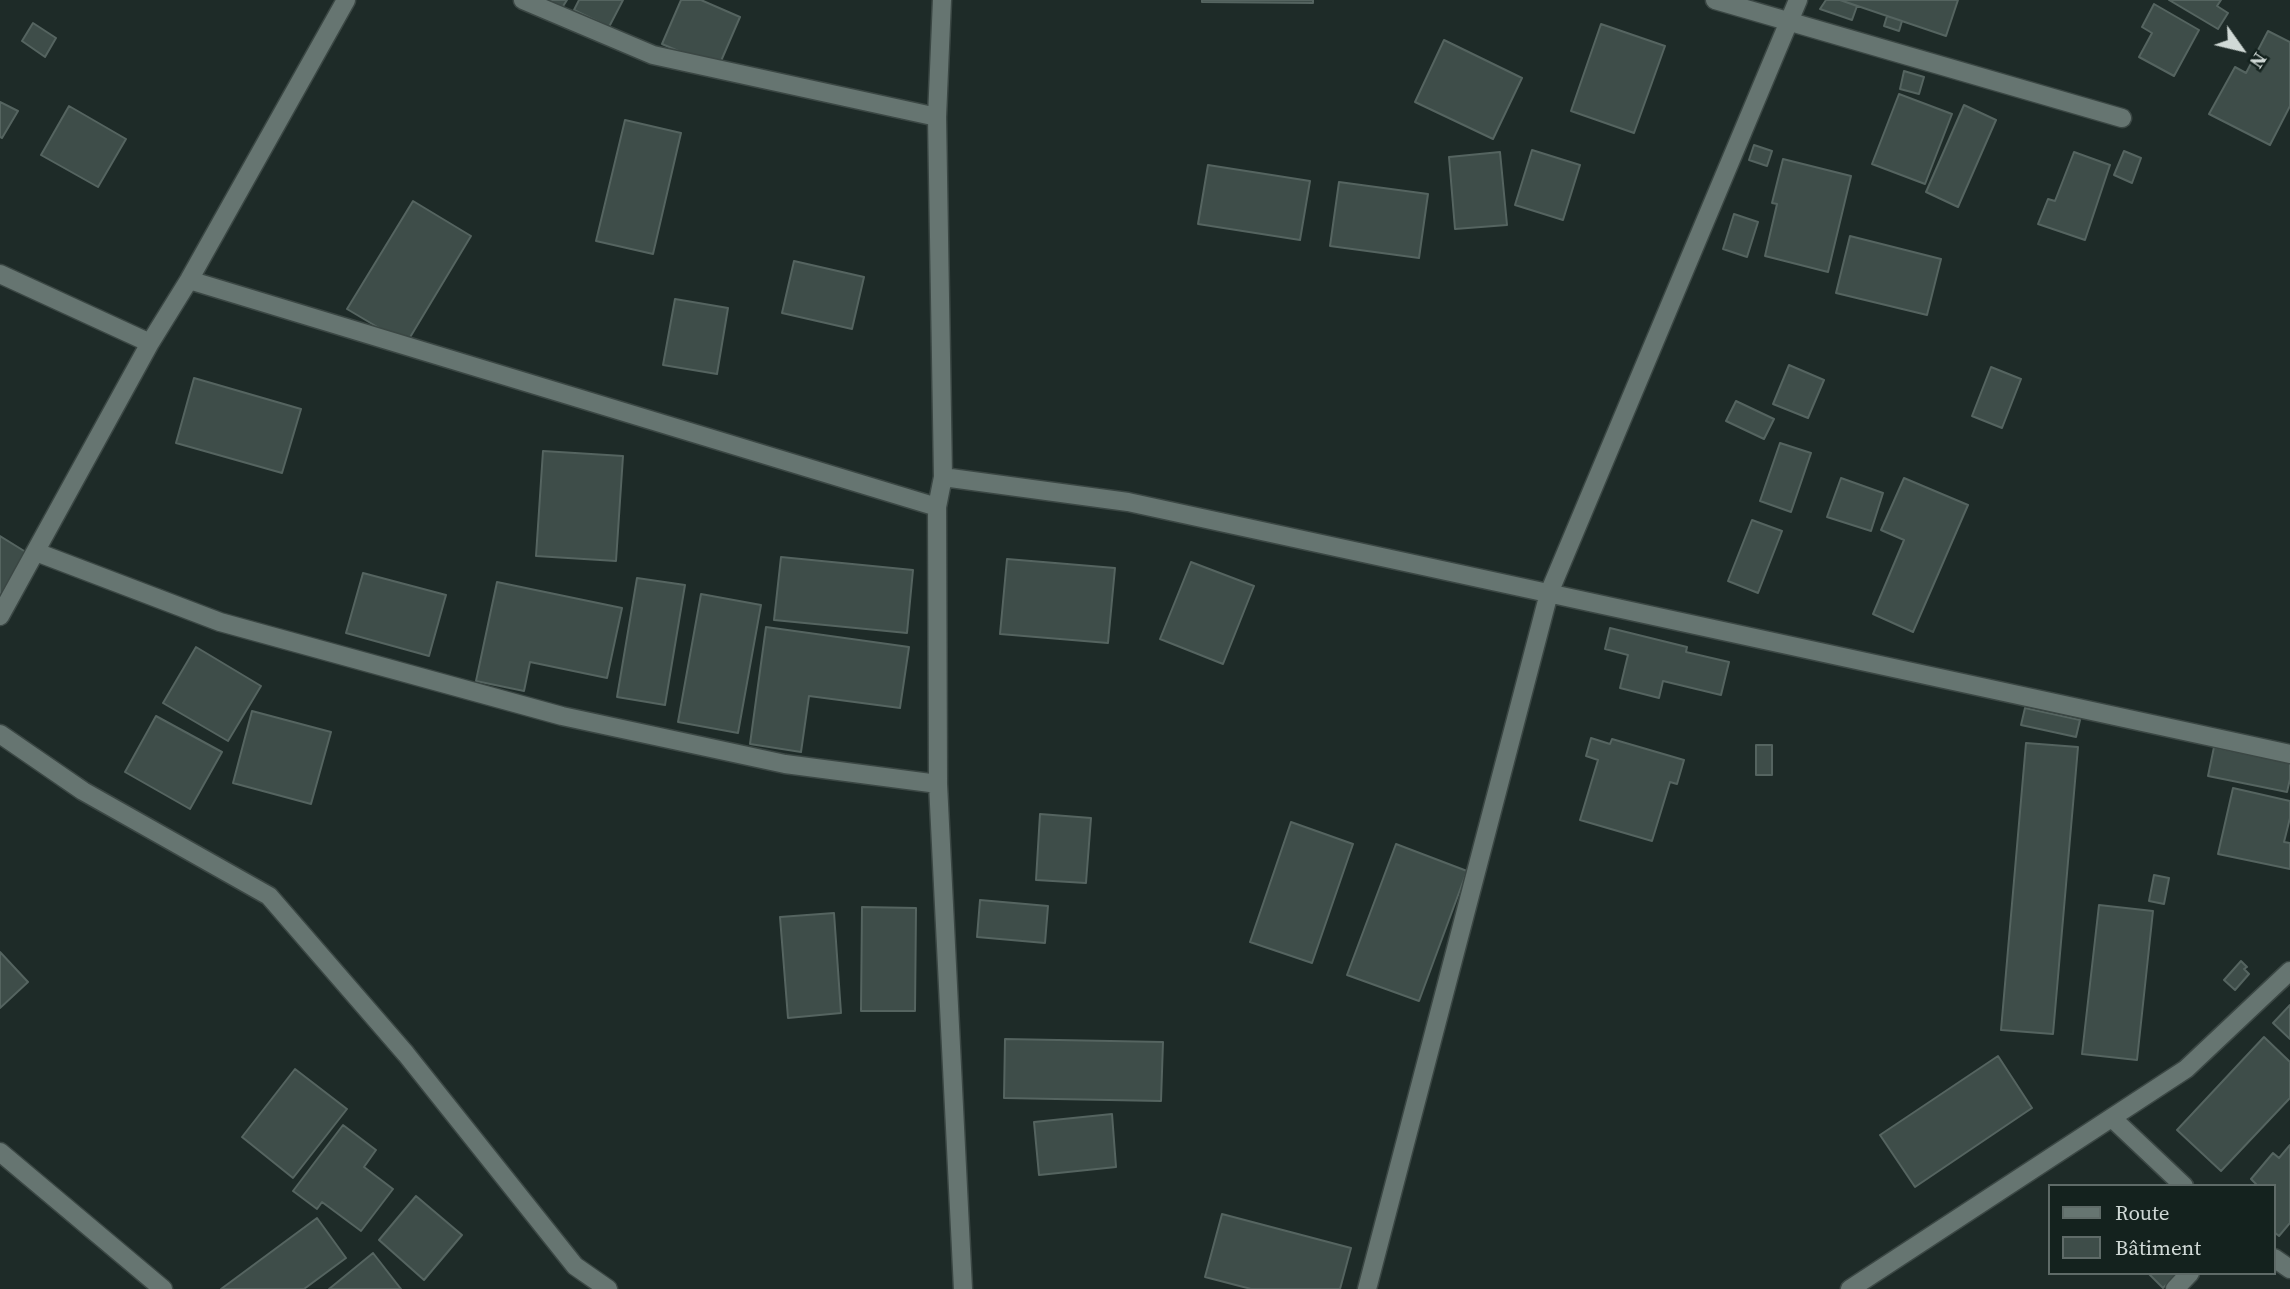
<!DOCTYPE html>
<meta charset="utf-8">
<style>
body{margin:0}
#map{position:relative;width:2290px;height:1289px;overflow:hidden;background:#1e2b28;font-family:"Source Serif 4",serif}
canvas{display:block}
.legend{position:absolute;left:2048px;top:1184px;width:228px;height:91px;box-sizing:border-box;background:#14221e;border:2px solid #5f6b68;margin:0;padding:9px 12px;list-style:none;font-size:21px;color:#d0d9d6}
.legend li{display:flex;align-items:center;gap:14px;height:35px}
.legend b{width:35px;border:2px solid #5f6b68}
.north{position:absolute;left:2206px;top:14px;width:70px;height:70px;-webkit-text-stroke:5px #14221e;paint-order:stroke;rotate:124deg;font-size:19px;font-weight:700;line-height:28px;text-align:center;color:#d0d9d6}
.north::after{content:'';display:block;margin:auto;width:24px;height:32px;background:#d0d9d6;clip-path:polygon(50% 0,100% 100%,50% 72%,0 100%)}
</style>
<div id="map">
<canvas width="2290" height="1289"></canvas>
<ul class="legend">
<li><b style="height:9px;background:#667571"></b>Route</li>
<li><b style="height:19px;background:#3e4d49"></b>Bâtiment</li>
</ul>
<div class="north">N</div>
</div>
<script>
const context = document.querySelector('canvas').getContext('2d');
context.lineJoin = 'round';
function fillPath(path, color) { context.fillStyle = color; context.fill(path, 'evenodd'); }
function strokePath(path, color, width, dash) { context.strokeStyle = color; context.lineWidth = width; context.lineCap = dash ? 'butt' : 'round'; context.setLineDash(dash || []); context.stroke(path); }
const building = new Path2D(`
 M540,0H567L560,11Z
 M579,0H623L609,27L574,10Z
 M681,0H701L740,17L718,68L662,44Z
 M1202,0H1313V3L1202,2Z
 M1826,0H1840L1857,6L1852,20L1820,9Z
 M1840,0H1958L1946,36Z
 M2169,0H2221L2217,6L2228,13L2218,29Z
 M2154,4L2199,30L2174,76L2139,57L2152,33L2142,27Z
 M1887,16L1902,21L1899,31L1884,26Z
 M33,23L56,38L45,57L22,41Z
 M1601,24L1665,46L1634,133L1571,111Z
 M2268,31L2290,42V106L2270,145L2209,114L2235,67L2246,73Z
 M1444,40L1522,78L1493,139L1415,102Z
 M1904,71L1924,77L1919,94L1900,89Z
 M1899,94L1952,114L1925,184L1872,164Z
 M0,102L18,111L2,138L0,137Z
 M1964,105L1996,120L1958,207L1926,192Z
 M69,106L126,139L98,187L41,155Z
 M625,120L681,133L653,254L596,241Z
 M1754,145L1772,151L1767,166L1749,160Z
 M1532,150L1580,165L1563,220L1515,205Z
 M2124,151L2141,158L2132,183L2114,175Z
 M1500,152L1507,225L1455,229L1449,157Z
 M2074,152L2110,165L2085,240L2038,224L2048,199L2055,201Z
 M1783,159L1851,176L1828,272L1765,256L1777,204L1772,203Z
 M1208,165L1310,181L1300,240L1198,224Z
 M1339,182L1428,194L1419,258L1330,246Z
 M413,201L471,236L406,344L347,309Z
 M1734,214L1758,222L1747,257L1723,249Z
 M1850,236L1941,259L1927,315L1836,293Z
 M794,261L864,277L852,329L782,313Z
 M675,299L728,308L717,374L663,365Z
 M1789,365L1824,380L1808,418L1773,404Z
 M1991,367L2021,379L2002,428L1972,416Z
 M194,378L301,409L282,473L176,443Z
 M1736,401L1774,419L1764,439L1726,421Z
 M1780,443L1811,453L1791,512L1760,501Z
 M543,451L623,456L616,561L536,556Z
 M1841,478L1883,493L1871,531L1827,517Z
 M1904,478L1968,505L1913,632L1873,614L1904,540L1881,530Z
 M1752,520L1782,531L1758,593L1728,581Z
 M0,536L29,554L0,601Z
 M781,557L913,570L907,633L774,620Z
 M1007,559L1115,568L1108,643L1000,634Z
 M1191,562L1254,586L1223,664L1160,639Z
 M363,573L446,595L429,656L346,633Z
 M637,578L685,585L665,705L617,697Z
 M497,582L622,608L607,678L530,662L524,691L476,681Z
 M701,594L761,605L738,733L678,722Z
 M766,627L909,647L900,708L809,696L801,752L750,744Z
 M1610,628L1687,647L1686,652L1729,662L1721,695L1663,681L1659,698L1620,688L1628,655L1605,649Z
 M196,647L261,686L228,741L163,703Z
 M2025,708L2080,720L2076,737L2021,725Z
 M252,711L331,732L311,804L233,783Z
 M156,716L222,752L190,809L125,772Z
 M1591,738L1610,744L1612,739L1684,760L1677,784L1670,782L1652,841L1580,820L1598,760L1586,756Z
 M2026,743L2078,747L2053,1034L2001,1030Z
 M1756,745H1772V775H1756Z
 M2214,747L2290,763V779L2287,792L2208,776Z
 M2233,788L2290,801V818L2284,842L2290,843V869L2218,854Z
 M1040,814L1091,818L1086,883L1036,880Z
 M1291,822L1353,844L1312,963L1250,942Z
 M1396,844L1467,871L1419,1001L1347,975Z
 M2154,875L2169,878L2164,904L2149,901Z
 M980,900L1048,906L1045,943L977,937Z
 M2099,905L2153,911L2137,1060L2082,1054Z
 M862,907L916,908L915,1011H861Z
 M834,913L841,1013L788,1018L780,917Z
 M0,952L28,982L0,1008Z
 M2241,961L2247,967L2244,969L2249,974L2235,990L2224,980Z
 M2290,1005V1039L2273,1023Z
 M2264,1037L2290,1062V1098L2221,1171L2177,1130Z
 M1005,1039L1163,1042L1161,1101L1004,1098Z
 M1998,1056L2032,1108L1915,1187L1880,1135Z
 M295,1069L347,1109L293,1178L242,1137Z
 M1112,1114L1116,1167L1039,1175L1034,1122Z
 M343,1125L376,1150L364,1167L393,1189L361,1231L322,1202L317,1209L293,1191Z
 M2290,1145V1223L2279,1236L2274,1232V1186H2255L2256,1184L2251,1179L2273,1153L2279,1158Z
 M416,1196L462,1235L424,1280L379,1240Z
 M1222,1214L1351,1248L1340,1289H1251L1205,1277Z
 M317,1218L346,1258L304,1289H221Z
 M373,1253L401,1289H329Z
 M2148,1273H2178L2163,1288Z`);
fillPath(building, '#3e4d49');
strokePath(building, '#556460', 2);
const minor = new Path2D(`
 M523,0L653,55L937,117
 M942,0L937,117L943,477L937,507L938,784L963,1289
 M1715,0L2122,118
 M0,274L150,343
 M189,280L937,507
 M943,477L1128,502L2290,754
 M36,552L220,622L562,716L785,764L938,784
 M0,616L150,343L189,280L346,0
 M0,734L83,791L269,896L406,1054L575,1266L608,1289
 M2112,1118L2184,1186
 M0,1152L163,1289
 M2274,1258L2290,1269
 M1367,1289L1549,593L1798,0
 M1850,1289L2186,1069L2290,971
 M2175,1289L2190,1273`);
strokePath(minor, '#3b4744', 21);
strokePath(minor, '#667571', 18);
</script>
